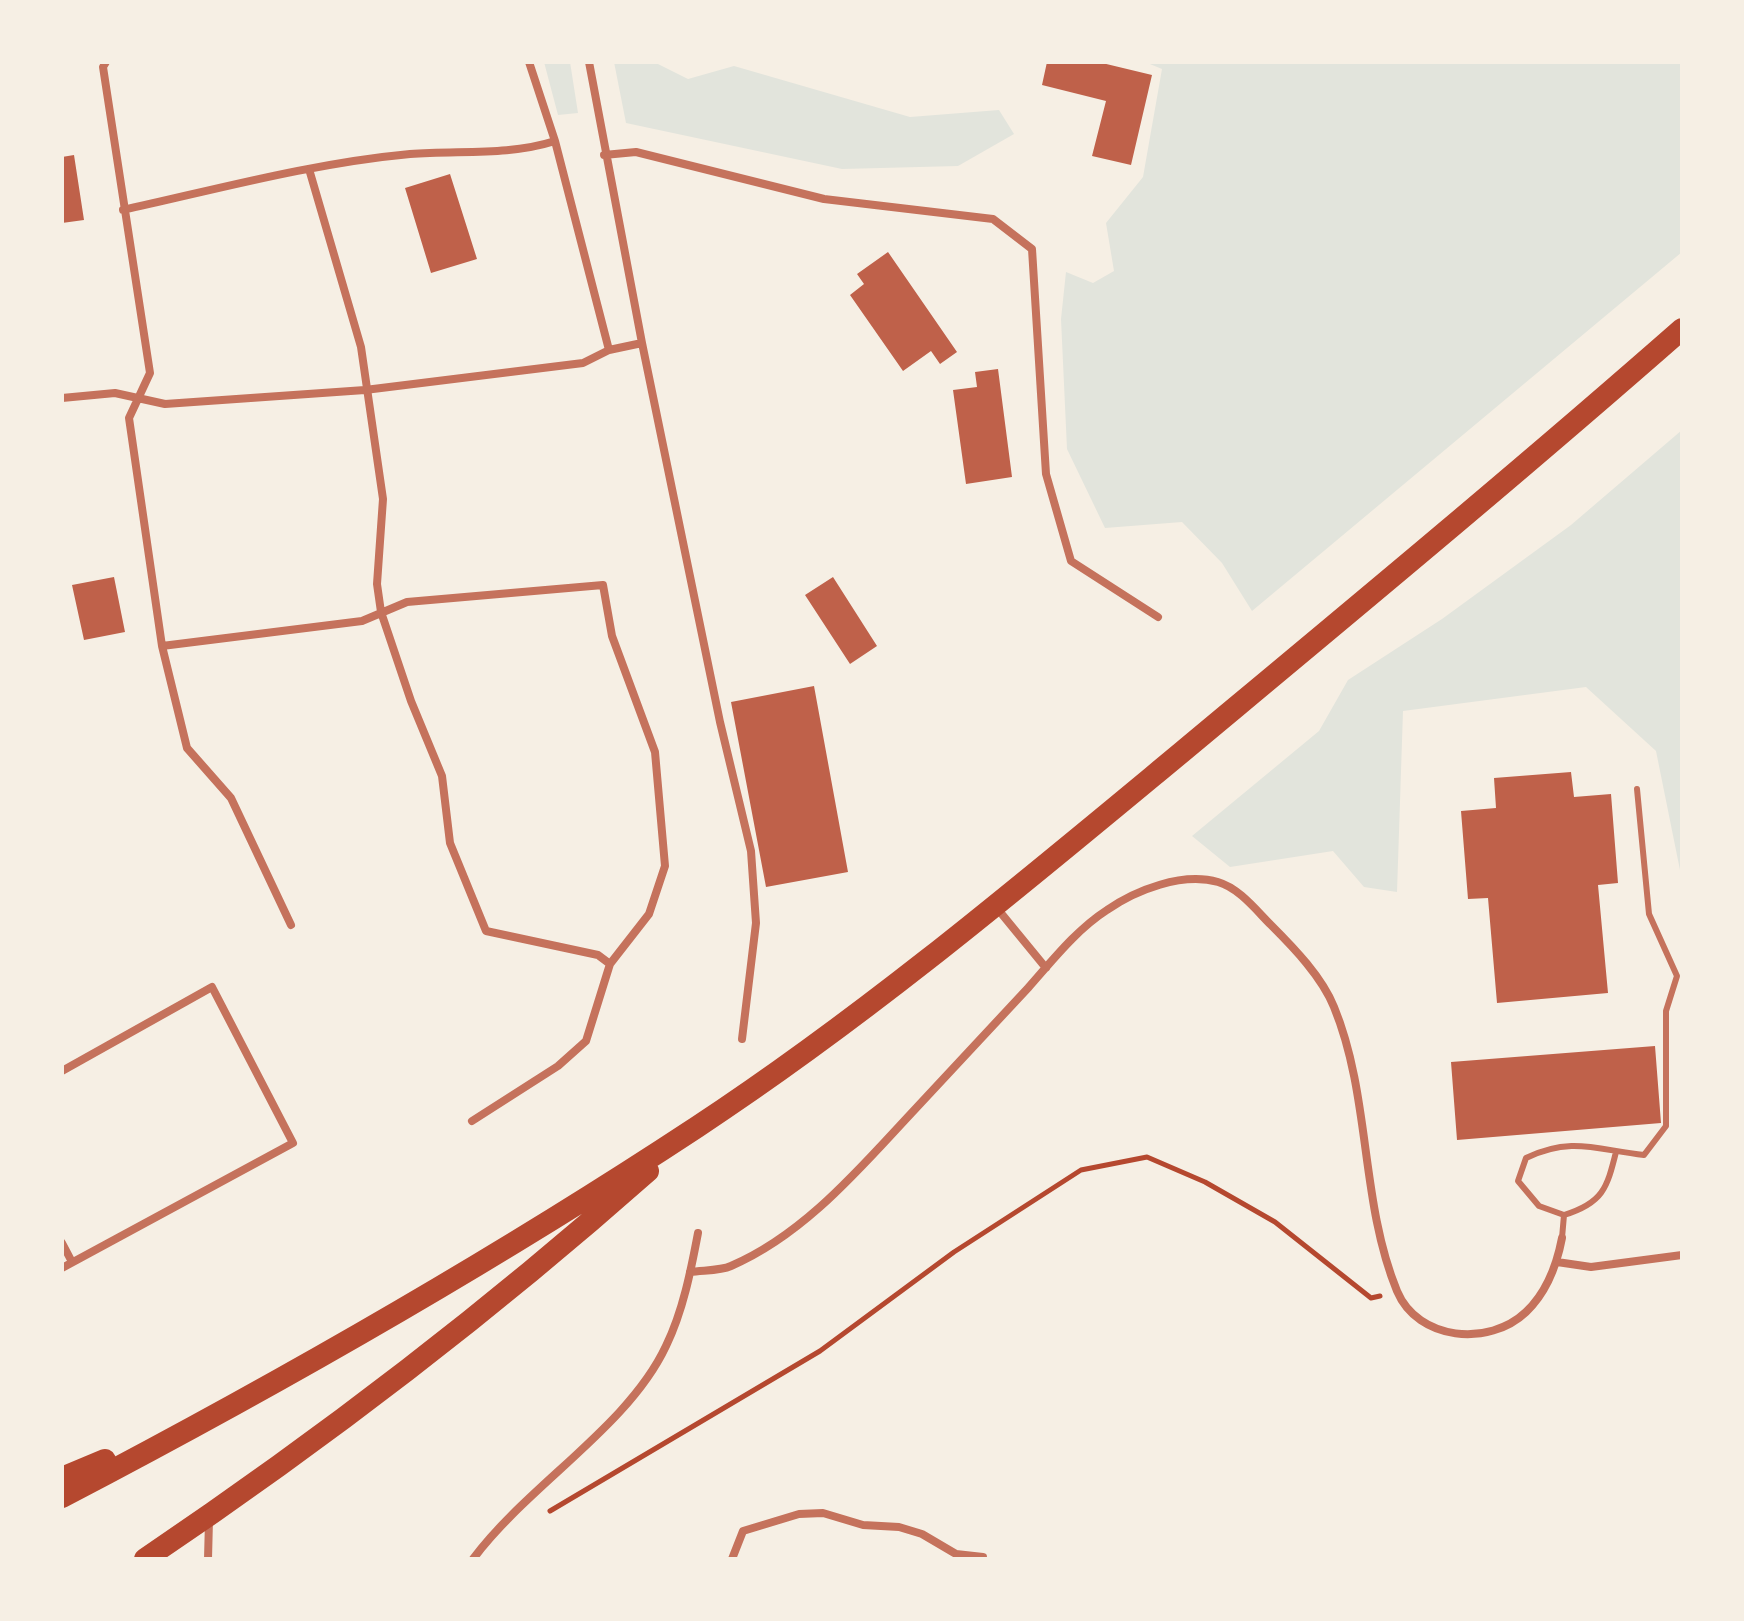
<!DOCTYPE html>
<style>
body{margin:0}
#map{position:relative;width:1744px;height:1621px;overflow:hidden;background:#f6efe4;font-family:"Zilla Slab",serif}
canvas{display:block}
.frame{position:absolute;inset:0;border:64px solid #f6efe4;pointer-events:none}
</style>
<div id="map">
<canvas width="1744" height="1621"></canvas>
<div class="frame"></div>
</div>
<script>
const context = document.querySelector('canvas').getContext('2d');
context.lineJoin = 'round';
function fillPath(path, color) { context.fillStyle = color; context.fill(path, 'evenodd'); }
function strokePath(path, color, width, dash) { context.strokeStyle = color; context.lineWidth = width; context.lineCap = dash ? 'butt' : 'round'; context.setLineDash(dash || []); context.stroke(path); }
fillPath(new Path2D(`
 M544,62H570L578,113L558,115Z
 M614,62H654L688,79L734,66L910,117L999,110L1014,134L958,166L842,169L626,123Z
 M1145,62H1682V252L1252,611L1222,563L1182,522L1105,528L1067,449L1061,319L1066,272L1093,283L1114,271L1106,223L1143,177L1162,69Z
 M1682,430V880L1656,751L1586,687L1403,711L1397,892L1364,887L1333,851L1230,867L1192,836L1319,731L1348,680L1442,619L1571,525Z`), '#e2e4dc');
fillPath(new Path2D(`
 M1047,62H1098L1152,75L1131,165L1092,156L1106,101L1042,85Z
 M74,155L84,220L62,223V157Z
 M450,174L477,259L431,273L405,188Z
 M888,252L957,352L940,364L931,351L903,371L850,295L864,284L857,274Z
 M998,369L1012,477L966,484L953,390L977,387L975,372Z
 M114,577L125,632L84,640L72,585Z
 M833,577L877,646L850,664L805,595Z
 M814,686L848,872L766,887L731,702Z
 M1571,772L1574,797L1611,794L1618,883L1598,885L1608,993L1497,1003L1488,898L1468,899L1461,811L1496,808L1494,778Z
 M1655,1046L1661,1123L1457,1140L1451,1062Z`), '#bf614a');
strokePath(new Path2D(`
 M550,1511L820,1351L954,1252L1081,1170L1147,1157L1205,1182L1275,1222L1371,1298L1380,1296`), '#b5482f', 5);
strokePath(new Path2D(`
 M1564,1215C1603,1203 1607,1188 1616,1152
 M1562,1238L1564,1215L1539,1206L1518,1181L1526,1158C1572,1136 1597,1150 1644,1155L1666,1126V1011L1677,976L1649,914L1637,789`), '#c5725c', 6);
strokePath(new Path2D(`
 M106,62L103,67L150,373L129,418L162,646L187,748L231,798L291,925
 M529,62L555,141L609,350
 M589,62L642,343L720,722L751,851L756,923L742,1039
 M604,155L636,152L824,199L993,219L1032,249L1046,474L1071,561L1158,617
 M309,169L361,347L383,499L377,584L381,612L411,701L442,776L450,843L486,931L598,955L610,964
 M123,210C218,189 313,163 410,154C459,150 508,156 555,141
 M62,398L115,393L165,404L365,390L583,363L609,350L642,343
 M162,646L362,621L407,602L603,585L612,636L655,752L665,866L649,914L610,964L586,1041L558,1066L472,1121
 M996,907L1046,968
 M62,1071L212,987L293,1143L62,1268
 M62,1243L72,1262
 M1557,1262L1591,1267L1682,1255
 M690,1272C703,1270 720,1271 731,1266C801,1236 855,1174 905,1120C946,1076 987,1032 1028,988C1052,961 1076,930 1107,910C1136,890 1182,872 1218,882C1239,888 1256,910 1271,925C1294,948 1322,977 1334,1007C1371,1097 1360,1201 1397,1291C1418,1341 1489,1347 1526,1312C1546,1293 1557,1264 1562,1238
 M208,1559L209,1520
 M473,1559C528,1485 628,1427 666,1346C683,1311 691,1270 698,1233
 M732,1559L743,1531L799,1514L823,1513L863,1525L899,1527L922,1534L956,1554L983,1557`), '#c5725c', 8);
strokePath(new Path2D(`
 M62,1478L105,1460
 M62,1497C280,1383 492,1262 697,1127C867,1015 1025,882 1182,752C1350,612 1518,473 1682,329
 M145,1559C320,1441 490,1311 648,1171`), '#b5482f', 22);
</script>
